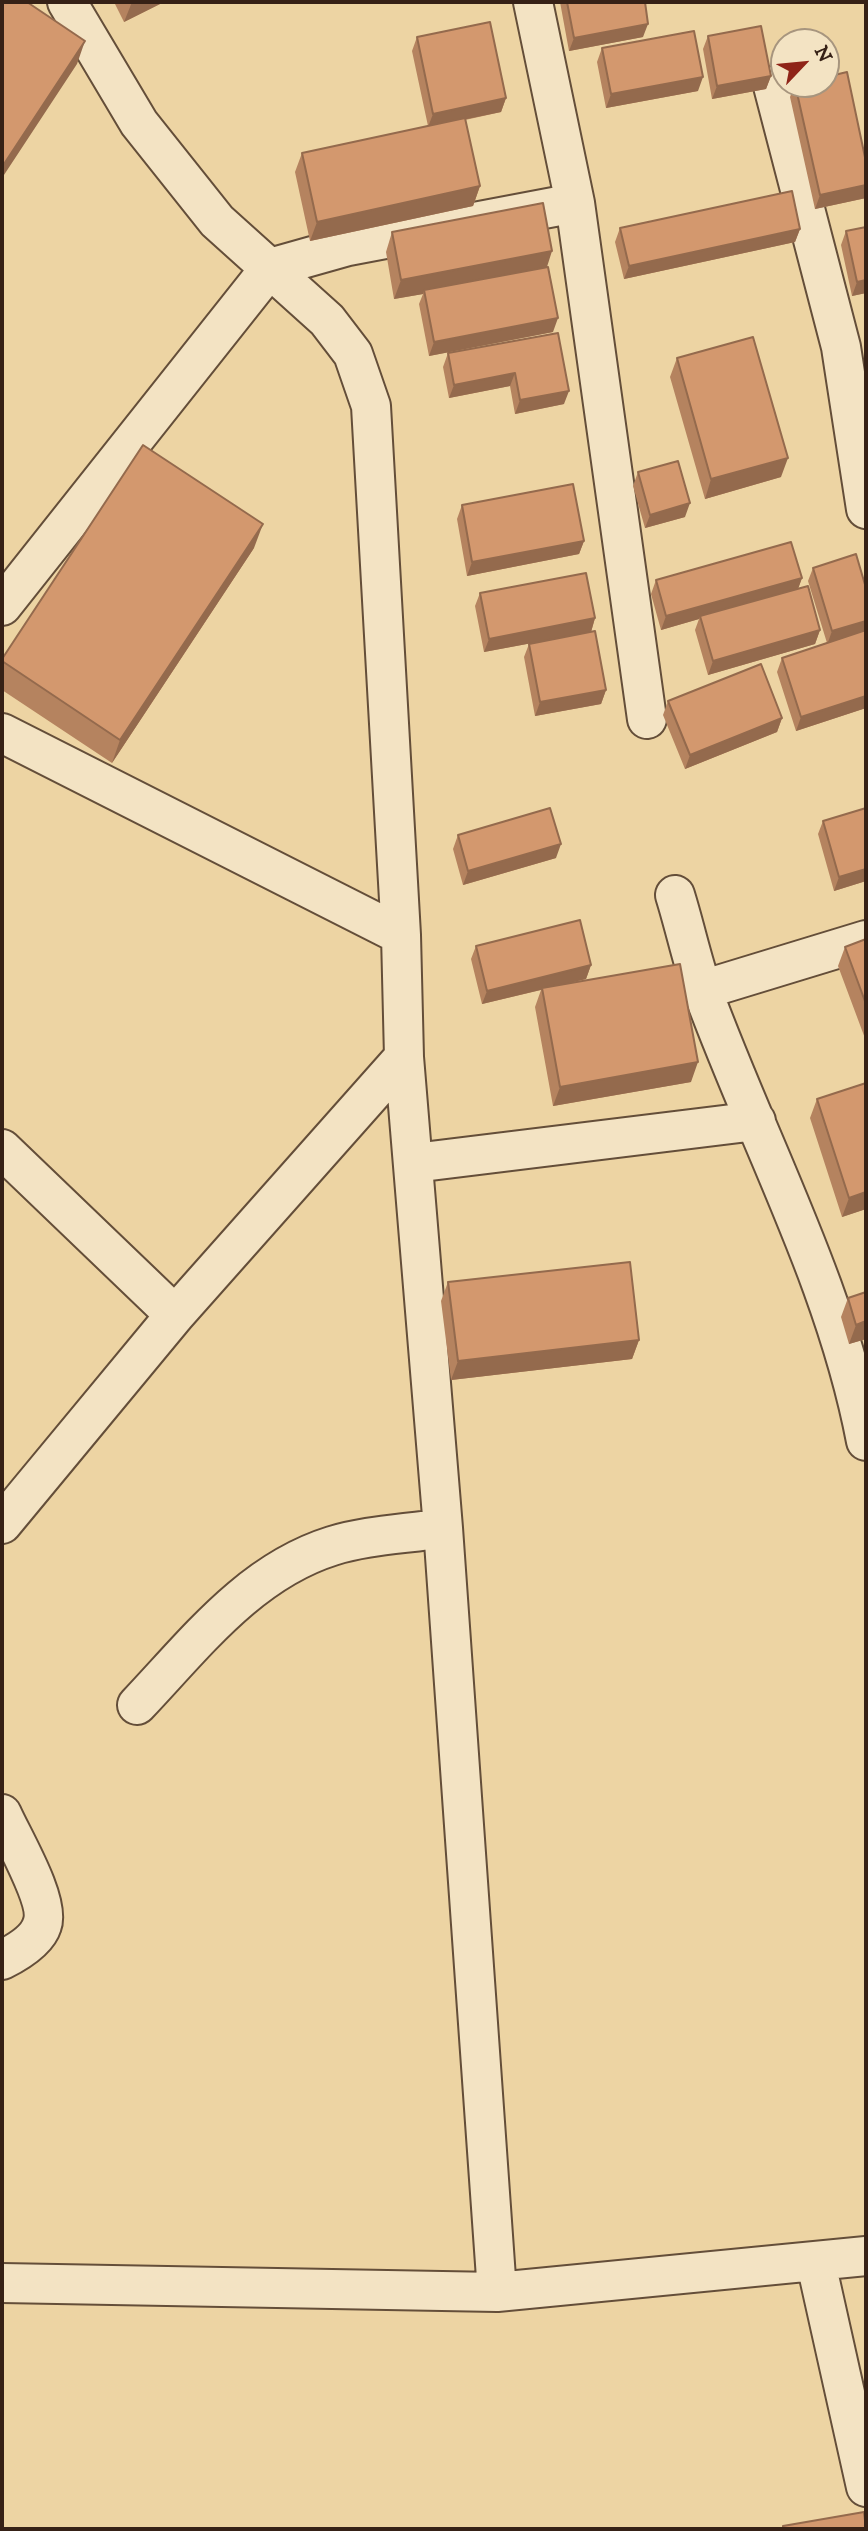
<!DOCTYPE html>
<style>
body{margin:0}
#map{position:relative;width:868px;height:2531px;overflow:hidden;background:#edd4a3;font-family:"IM FELL DW Pica",serif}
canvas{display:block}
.frame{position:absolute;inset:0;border:4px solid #362116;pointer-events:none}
.north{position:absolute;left:770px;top:28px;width:70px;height:70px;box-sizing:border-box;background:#f3e3c3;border:2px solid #a7957e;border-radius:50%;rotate:64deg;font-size:19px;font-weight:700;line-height:28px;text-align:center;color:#362116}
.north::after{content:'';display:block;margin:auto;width:24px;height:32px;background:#8f2418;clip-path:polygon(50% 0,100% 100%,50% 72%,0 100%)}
</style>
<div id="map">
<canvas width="868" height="2531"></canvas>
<div class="frame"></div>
<div class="north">N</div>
</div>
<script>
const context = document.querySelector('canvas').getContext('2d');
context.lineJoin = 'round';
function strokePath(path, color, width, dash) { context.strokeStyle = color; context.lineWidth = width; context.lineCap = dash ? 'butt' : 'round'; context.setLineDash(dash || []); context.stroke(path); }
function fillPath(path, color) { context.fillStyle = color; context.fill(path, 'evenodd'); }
const minor = new Path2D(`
 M67,2L139,123L217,221L327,320L353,354L371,406L401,935L404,1057L443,1528L497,2292
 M533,2L575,203L647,719
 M773,86L841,347L866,509
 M2,606L270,268L348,246L575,203
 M2,733L401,935
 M675,895C685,927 692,961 703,992C758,1142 836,1283 866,1441
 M702,990L866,940
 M2,1149L175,1315
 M414,1163L756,1121
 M2,1524L175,1315L404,1057
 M137,1705C195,1644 249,1572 332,1546C367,1535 407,1534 443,1528
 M2,1814C12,1837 51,1902 42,1925C37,1941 16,1953 2,1960
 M816,2263L866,2487
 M2,2283L497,2292L866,2256`);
strokePath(minor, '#644e39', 42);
strokePath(minor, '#f3e3c3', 38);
fillPath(new Path2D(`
 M114,2H164L124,22Z
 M560,2H645L643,37L569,51Z
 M708,36L771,76L766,89L712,99L703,49Z
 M417,37L506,98L501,112L465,120L480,186L473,206L310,241L295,172L302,153L428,126L412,51Z
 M602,48L698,91L606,108L597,62Z
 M795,84L866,198L815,209L790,97Z
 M866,227V293L852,296L841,245L846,231Z
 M620,228L800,229L795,242L624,279L615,242Z
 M392,232L547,267L553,332L429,356L419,304L423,294L394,299L386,252Z
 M558,333L564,404L515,414L510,386L449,398L443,367L448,353Z
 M677,358L781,477L705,499L670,377Z
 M638,472L685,517L645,528L633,486Z
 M462,505L584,541L579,554L467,576L457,519Z
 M254,548L112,763L2,690V659Z
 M813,568L866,588V708L796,731L777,672L782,658L827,643L808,581Z
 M802,578L798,588L820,630L815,644L708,675L695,630L699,619L661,630L651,594L656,580Z
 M480,593L595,618L591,632L484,652L475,606Z
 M529,644L606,690L601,704L535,716L524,657Z
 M668,701L782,718L777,732L685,769L663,715Z
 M866,808V881L834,891L818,834L823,821Z
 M458,835L556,858L463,885L453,849Z
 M866,939V1041L838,966L845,947Z
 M476,946L591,965L586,979L566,984L691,1082L553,1106L535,1007L541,990L482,1004L471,959Z
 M866,1083V1209L842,1217L810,1118L817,1099Z
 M448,1282L639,1340L632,1359L451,1380L441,1301Z
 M848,1298L866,1339L849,1344L841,1317Z`), '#b5835f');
fillPath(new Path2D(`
 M132,2H164L124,22Z
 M648,24L643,37L569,51L574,38Z
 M85,41L77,64L2,178V167Z
 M771,76L766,89L712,99L717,86Z
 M703,77L698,91L606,108L611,94Z
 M506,98L501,112L428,127L433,114Z
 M866,185V198L815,209L820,195Z
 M480,186L473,206L310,241L317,222Z
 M800,229L795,242L624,279L629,266Z
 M552,251L546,270L424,290L423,294L394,299L401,280Z
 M866,280V293L852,296L857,282Z
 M558,318L553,332L429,356L434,342Z
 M515,373L510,386L449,398L454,385Z
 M569,391L564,404L515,414L520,400Z
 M788,458L781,477L705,499L711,479Z
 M690,503L685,517L645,528L650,515Z
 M263,524L254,548L112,763L120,740Z
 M584,541L579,554L467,576L472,562Z
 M802,578L797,592L700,616L699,619L661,630L666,616Z
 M595,618L591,632L484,652L489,639Z
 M866,621V633L827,645L832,631Z
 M820,630L815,644L708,675L713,661Z
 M606,690L601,704L535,716L540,702Z
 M866,696V708L796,731L801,717Z
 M782,718L777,732L685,769L690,755Z
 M561,844L556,858L463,885L468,871Z
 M866,869V881L834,891L839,877Z
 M591,965L586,979L482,1004L487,991Z
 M698,1062L691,1082L553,1106L560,1087Z
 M866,1192V1209L842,1217L849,1198Z
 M866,1321V1339L849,1344L856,1325Z
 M639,1340L632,1359L451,1380L458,1361Z`), '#946a4d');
const building = new Path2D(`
 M2,2H27L85,41L2,167Z
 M567,2H645L648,24L574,38Z
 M490,22L506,98L433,114L417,37Z
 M761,26L771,76L717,86L708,36Z
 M694,31L703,77L611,94L602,48Z
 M847,72L866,162V185L820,195L795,84H826V77Z
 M465,118L480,186L317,222L302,153Z
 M792,191L800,229L629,266L620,228Z
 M543,203L552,251L401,280L392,232Z
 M866,227V280L857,282L846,231Z
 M548,267L558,318L434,342L424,290Z
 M558,333L569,391L520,400L515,373L454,385L448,353Z
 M753,337L788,458L711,479L677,358Z
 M143,445L263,524L120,740L2,661V659Z
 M678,461L690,503L650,515L638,472Z
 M573,484L584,541L472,562L462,505Z
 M791,542L802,578L666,616L656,580Z
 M856,554L866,588V621L832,631L813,568Z
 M586,573L595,618L489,639L480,593Z
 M808,586L820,630L713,661L700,616Z
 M866,630V696L801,717L782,658Z
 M595,631L606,690L540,702L529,644Z
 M761,664L782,718L690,755L668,701Z
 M550,808L561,844L468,871L458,835Z
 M866,808V869L839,877L823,821Z
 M580,920L591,965L487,991L476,946Z
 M866,939V1004L845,947Z
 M680,964L698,1062L560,1087L542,988Z
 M866,1083V1192L849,1198L817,1099Z
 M630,1262L639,1340L458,1361L448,1282Z
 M866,1292V1321L856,1325L848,1298Z
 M864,2512L866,2529H783V2526Z`);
fillPath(building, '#d3986e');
strokePath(building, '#946a4d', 2);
</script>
